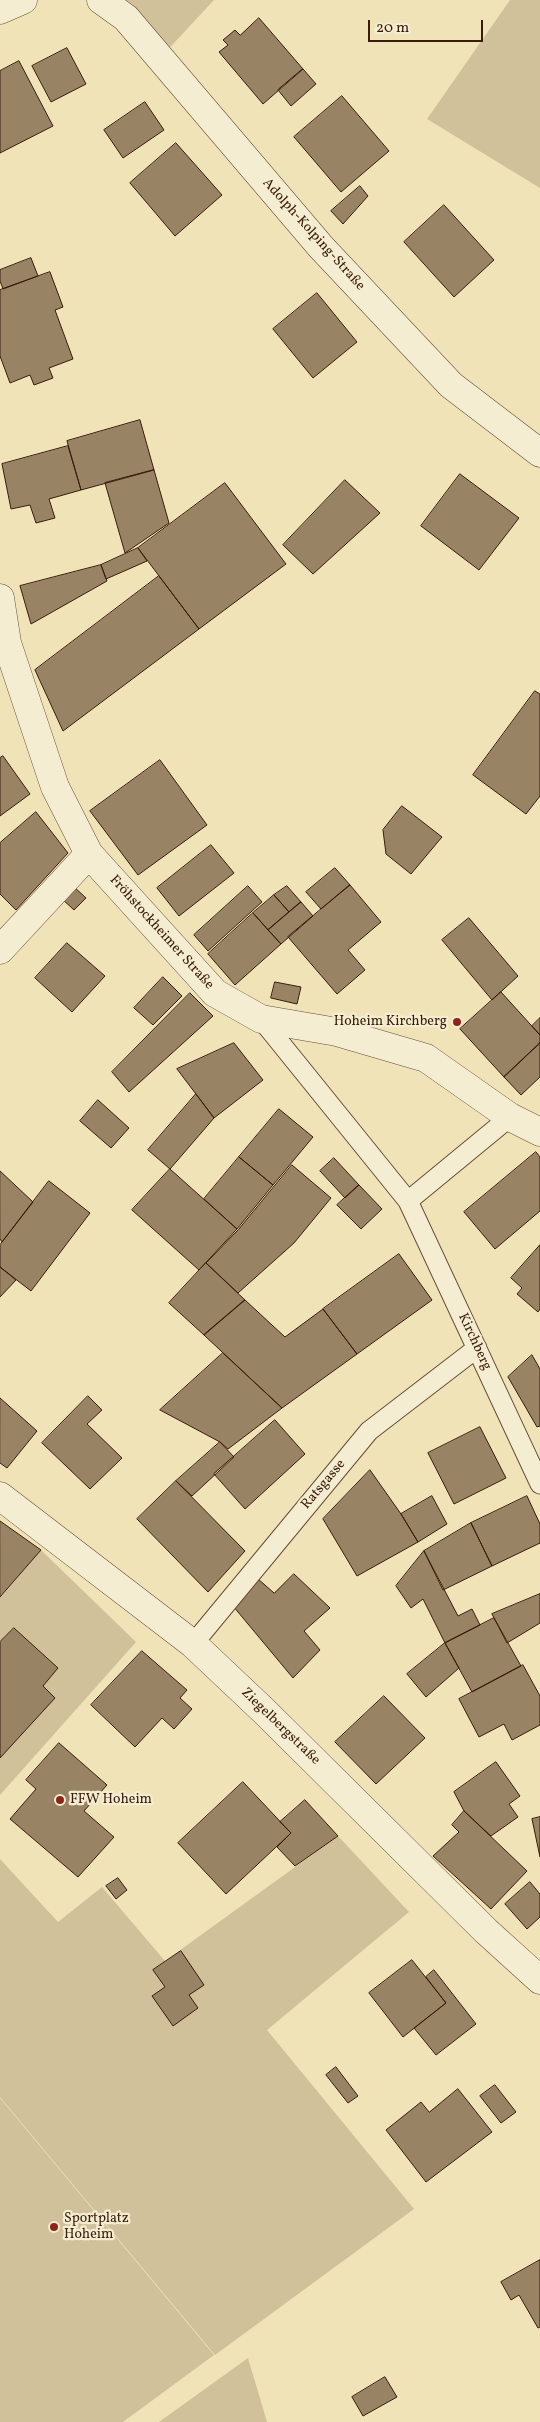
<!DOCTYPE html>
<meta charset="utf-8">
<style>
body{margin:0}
#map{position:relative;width:540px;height:2422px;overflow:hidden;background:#f0e3b8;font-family:Vollkorn,serif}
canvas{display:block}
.scale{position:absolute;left:368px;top:20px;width:115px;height:22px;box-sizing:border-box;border:2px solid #391c0b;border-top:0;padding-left:6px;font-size:15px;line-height:18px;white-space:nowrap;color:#391c0b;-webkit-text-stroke:4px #f5edd1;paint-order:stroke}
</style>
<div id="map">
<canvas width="540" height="2422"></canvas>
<div class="scale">20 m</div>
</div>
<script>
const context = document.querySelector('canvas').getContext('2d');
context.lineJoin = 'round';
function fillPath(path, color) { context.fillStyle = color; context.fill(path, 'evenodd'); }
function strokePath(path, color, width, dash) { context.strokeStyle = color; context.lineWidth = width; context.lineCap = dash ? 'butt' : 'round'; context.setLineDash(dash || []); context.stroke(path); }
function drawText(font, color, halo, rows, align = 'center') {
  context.font = font + ' Vollkorn,serif'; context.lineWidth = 4.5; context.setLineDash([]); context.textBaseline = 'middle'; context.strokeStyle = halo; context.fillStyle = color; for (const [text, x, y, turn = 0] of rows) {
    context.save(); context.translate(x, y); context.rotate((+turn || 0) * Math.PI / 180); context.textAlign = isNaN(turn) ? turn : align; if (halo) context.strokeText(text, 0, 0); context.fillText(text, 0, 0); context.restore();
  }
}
fillPath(new Path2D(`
 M104,0H214L161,57Z
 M510,0H540V188L427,119Z
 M41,1550L136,1642L0,1795V1598Z
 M338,1836L409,1912L267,2030L414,2209L215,2355L0,2097V1859L58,1922L102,1887L165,1961Z
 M0,2098L214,2355L123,2422H0Z
 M248,2358L267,2422H159Z`), '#d1c19b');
const building = new Path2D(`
 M259,18L303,69L263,104L219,52L228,45L223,40L235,30L240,35Z
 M67,48L86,84L51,102L32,66Z
 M19,61L53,126L0,153V71Z
 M303,69L316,84L291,106L278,90Z
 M342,96L389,151L341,192L294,137Z
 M145,102L164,130L123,158L104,130Z
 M176,143L222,195L175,236L130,183Z
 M360,186L368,196L343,224L331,211Z
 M444,205L494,260L454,297L404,242Z
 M31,258L38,276L3,289L0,281V270Z
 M50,272L63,307L55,310L73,359L49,368L53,378L34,385L30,375L10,383L0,356V290Z
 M317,293L357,342L313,378L273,329Z
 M140,420L154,470L81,490L67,441Z
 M68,446L81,490L49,499L55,518L36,523L30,505L11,509L2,464Z
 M154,470L169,523L125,553L105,483Z
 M460,474L519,518L479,570L421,526Z
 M345,480L380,513L313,574L283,545Z
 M225,483L286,564L199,629L138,548Z
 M138,548L147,561L106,579L101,565Z
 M101,565L107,581L31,624L20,586Z
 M159,576L199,629L63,731L35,670Z
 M535,691L540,694V796L526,814L473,775Z
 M3,756L30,794L0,816V758Z
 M160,760L207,825L138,875L90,811Z
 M402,806L442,837L411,874L386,854L383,830Z
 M36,812L68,853L16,910L0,894V843Z
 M211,845L234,873L179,916L157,888Z
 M335,868L350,885L321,909L306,892Z
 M72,885L86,898L74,910L61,898Z
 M350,885L381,922L348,950L365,970L337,994L288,937Z
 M248,886L262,902L208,951L194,935Z
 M287,886L301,902L289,912L274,895Z
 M274,895L289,912L268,930L253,913Z
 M301,902L313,916L281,944L268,930Z
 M253,913L281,944L235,985L208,954Z
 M469,918L518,976L492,1000L442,940Z
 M67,943L105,976L72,1012L35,978Z
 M163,977L182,996L153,1025L134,1008Z
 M275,982L301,987L297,1004L271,998Z
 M501,992L540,1035V1043L504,1077L460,1029Z
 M190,993L213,1016L129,1092L112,1072Z
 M540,1018V1035L532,1026Z
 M234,1043L263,1080L214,1118L177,1069Z
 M540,1043V1077L521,1095L504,1077Z
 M196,1094L214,1118L170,1169L148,1150Z
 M98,1100L129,1128L111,1148L80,1121Z
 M279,1109L313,1137L273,1185L239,1157Z
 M536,1152L540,1157V1211L495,1249L464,1212Z
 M239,1157L273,1185L237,1229L204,1199Z
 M334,1158L359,1185L345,1198L320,1171Z
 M292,1165L331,1198L294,1243L238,1293L206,1263L238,1230Z
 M170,1169L237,1229L199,1270L132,1210Z
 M0,1171L33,1202L2,1242L0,1239Z
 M49,1181L90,1213L31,1291L0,1267V1245Z
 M359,1185L382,1209L361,1229L337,1205Z
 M540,1245V1309L538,1312L517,1294L522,1288L511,1278Z
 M399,1254L432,1300L357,1354L323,1309Z
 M206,1263L245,1300L204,1335L169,1303Z
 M0,1267L16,1280L0,1297Z
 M245,1300L285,1337L323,1309L357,1354L282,1408L204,1335Z
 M223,1353L282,1408L228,1449L220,1442L160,1410Z
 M532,1355L540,1369V1426L537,1427L508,1377Z
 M88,1396L102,1410L87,1424L122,1458L90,1489L42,1443Z
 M0,1398L37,1431L7,1468L0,1463Z
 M275,1420L305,1454L245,1509L214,1474Z
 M480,1427L506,1478L454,1504L428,1453Z
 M220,1442L234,1457L192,1496L176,1481Z
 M370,1470L401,1514L418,1542L357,1576L323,1519Z
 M176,1481L245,1551L208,1592L137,1519Z
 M432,1496L447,1524L418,1542L401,1514Z
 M527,1496L540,1524V1543L492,1566L471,1523Z
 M0,1521L41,1550L0,1597Z
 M471,1523L492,1566L443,1590L424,1551Z
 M424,1551L458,1616L472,1609L480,1625L445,1643L423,1599L411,1608L396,1586Z
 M294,1574L330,1608L304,1631L320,1650L293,1678L233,1606L257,1578L274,1593Z
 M540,1594V1623L507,1643L492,1614Z
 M494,1618L521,1666L472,1692L445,1643Z
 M14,1628L58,1668L43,1686L55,1698L0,1758V1642Z
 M445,1643L459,1668L426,1697L407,1674Z
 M142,1651L187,1690L180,1698L192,1709L174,1729L162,1718L135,1747L91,1705Z
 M523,1665L540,1696V1725L512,1740L504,1724L479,1737L459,1699Z
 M384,1696L425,1738L376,1784L335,1742Z
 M59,1743L107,1785L84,1811L114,1837L78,1877L10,1819L36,1789L26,1780Z
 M496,1762L520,1796L509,1804L518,1817L491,1836L464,1811L454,1792Z
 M243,1782L291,1833L226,1894L178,1843Z
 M305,1800L338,1836L295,1866L277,1847L291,1833L280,1822Z
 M464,1811L527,1871L491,1909L433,1856L459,1832L452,1825Z
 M540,1817V1857L532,1819Z
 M118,1878L127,1890L116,1899L106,1886Z
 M530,1882L540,1894V1917L527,1929L505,1904Z
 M181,1951L204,1985L189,1995L198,2008L173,2026L152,1996L165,1987L153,1970Z
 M412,1960L446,2003L403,2037L369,1993Z
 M434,1970L476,2024L436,2055L414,2028L446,2003L426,1977Z
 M336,2067L358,2096L348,2103L326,2075Z
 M495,2085L516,2112L501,2123L480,2096Z
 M458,2089L492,2132L426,2182L386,2130L421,2102L429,2112Z
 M540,2260V2327L538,2328L519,2295L511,2300L501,2282Z
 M385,2377L397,2397L363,2416L352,2397Z`);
fillPath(building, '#988365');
strokePath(building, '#391c0b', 1);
const lane = new Path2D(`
 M261,1019L408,1201L540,1484
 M408,1201L510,1117
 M193,1644L369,1431L477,1348`);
const street = new Path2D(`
 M101,0L126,18L321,247L451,385L540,453
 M0,10L23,0
 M0,598L7,643L55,787L89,854L215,993L261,1019L337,1032L426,1058L510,1117L540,1132
 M0,950L89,854
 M0,1496L193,1644L264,1711L486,1931L540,1980`);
strokePath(lane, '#674e36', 21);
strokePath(street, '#674e36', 29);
strokePath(lane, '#f5edd1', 19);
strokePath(street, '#f5edd1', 28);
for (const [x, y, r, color] of [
 [457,1022,5,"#8f2418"],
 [60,1800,5,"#8f2418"],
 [54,2227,5,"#8f2418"]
]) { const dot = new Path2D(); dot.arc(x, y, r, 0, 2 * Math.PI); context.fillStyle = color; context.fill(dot); strokePath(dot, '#f5edd1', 2); }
drawText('14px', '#391c0b', '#f5edd1', [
 ["Adolph-Kolping-Straße",313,235,48],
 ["Fröhstockheimer Straße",161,933,48],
 ["Kirchberg",474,1342,65],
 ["Ratsgasse",324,1485,-50],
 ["Ziegelbergstraße",280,1727,44]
]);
drawText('14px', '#391c0b', '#f5edd1', [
 ["Hoheim Kirchberg",447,1022,"right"],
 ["FFW Hoheim",70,1800],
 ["Sportplatz",64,2219],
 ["Hoheim",64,2235]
], 'left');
</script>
